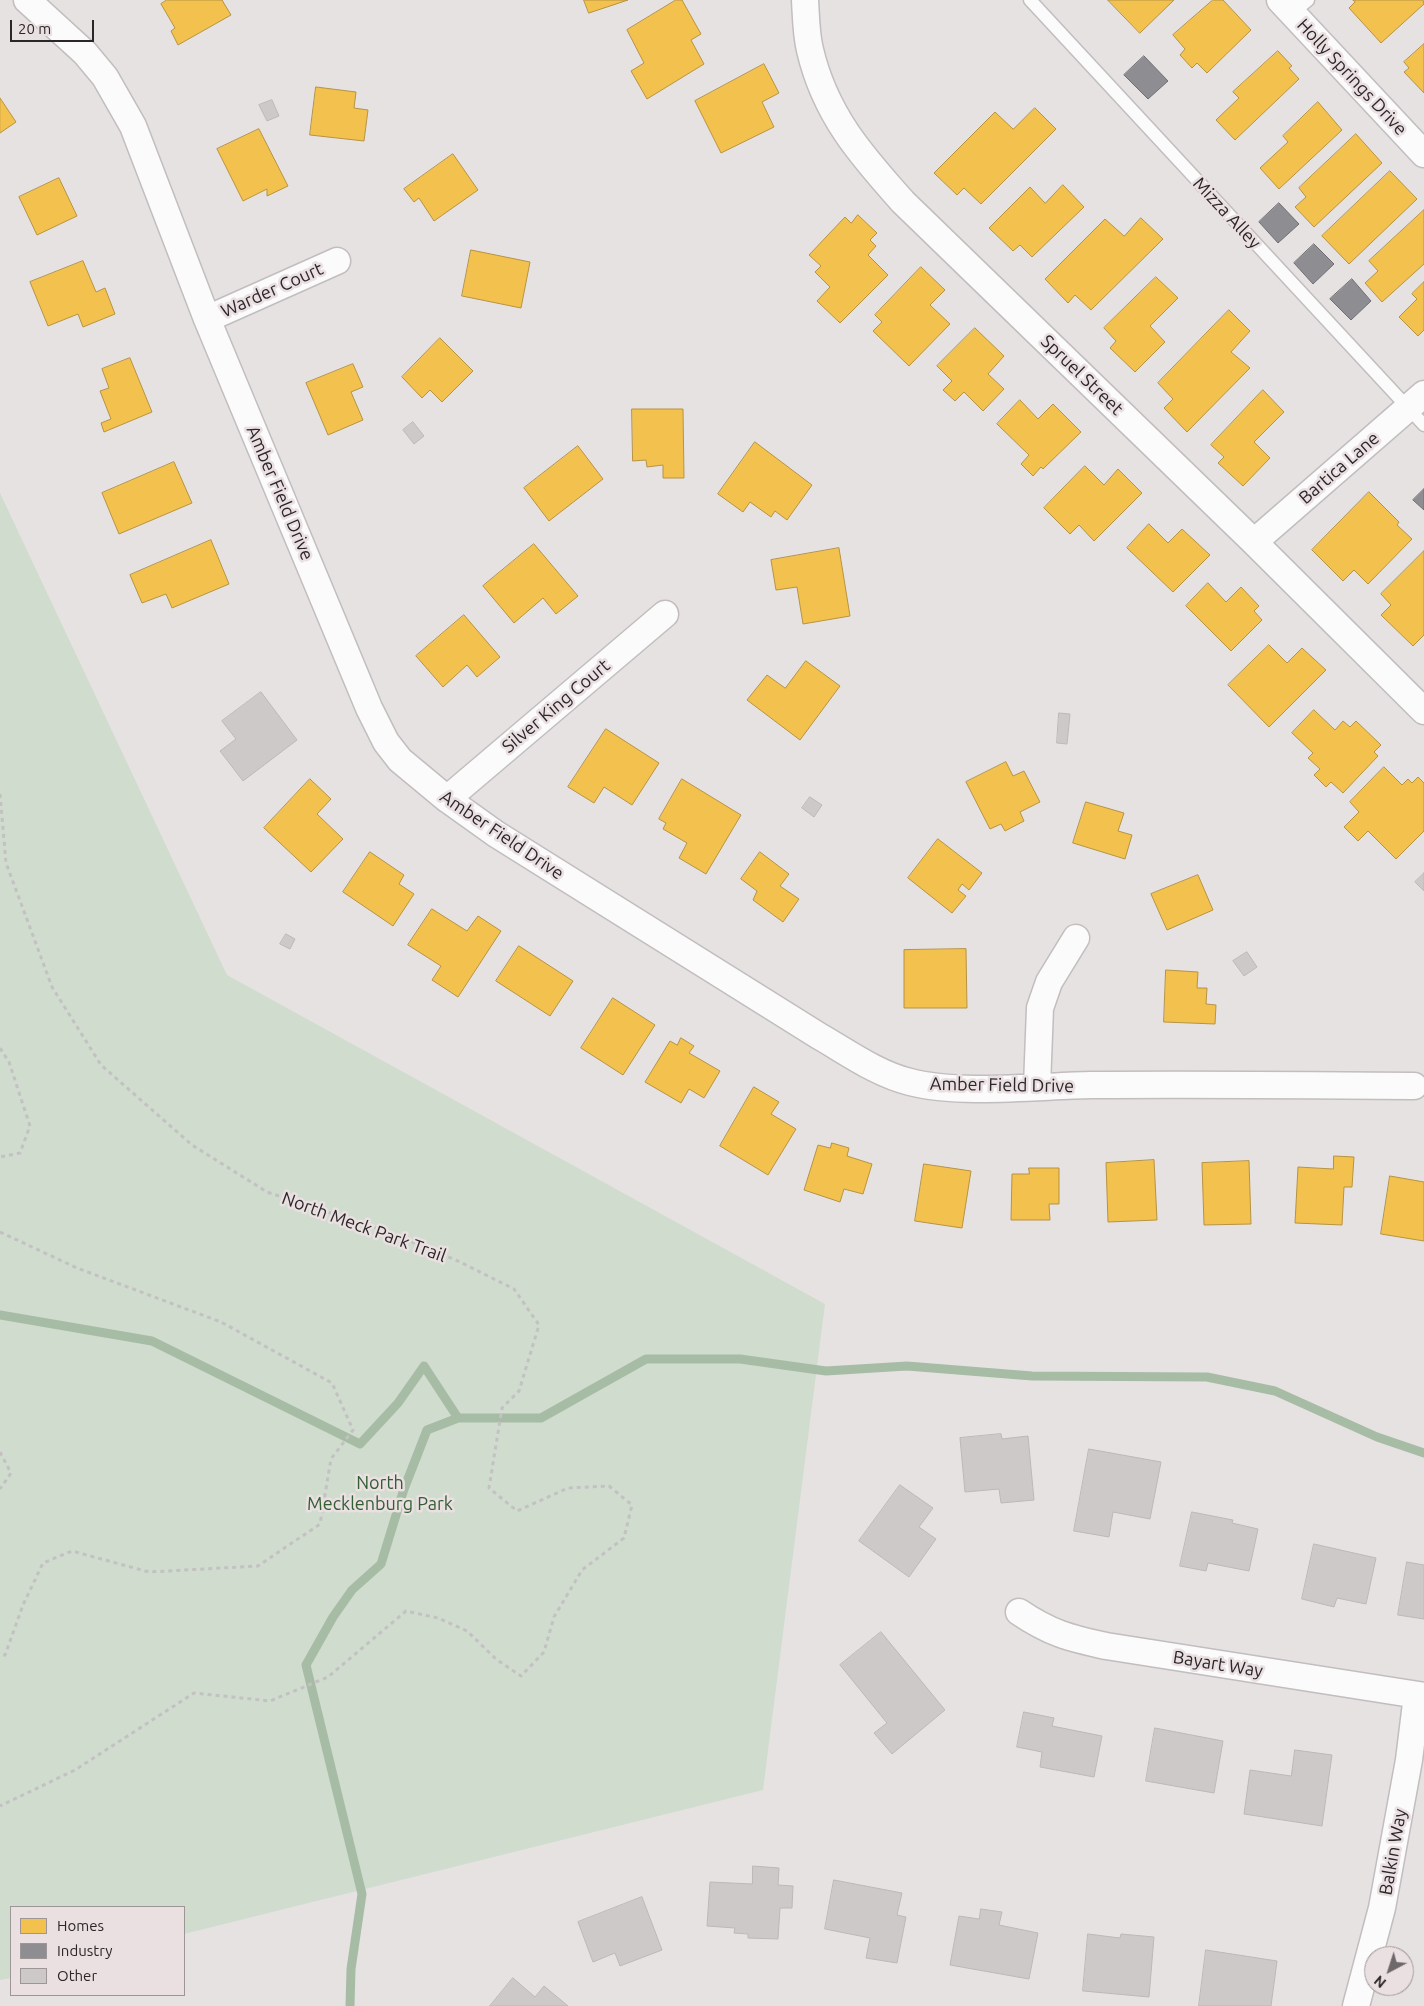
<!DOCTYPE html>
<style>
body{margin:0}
#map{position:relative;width:1424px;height:2006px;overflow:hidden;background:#e7e2e2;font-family:Ubuntu,sans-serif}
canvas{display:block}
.legend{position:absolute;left:10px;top:1906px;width:175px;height:90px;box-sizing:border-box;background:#eadfe1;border:1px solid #9e9597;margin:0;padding:6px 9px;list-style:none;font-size:15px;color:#2b2728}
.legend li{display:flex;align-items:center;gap:10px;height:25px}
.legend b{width:25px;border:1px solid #9e9597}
.north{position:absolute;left:1364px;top:1946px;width:50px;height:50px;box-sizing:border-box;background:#eadfe1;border:1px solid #9e9597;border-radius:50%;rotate:220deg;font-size:14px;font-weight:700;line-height:20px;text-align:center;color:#2b2728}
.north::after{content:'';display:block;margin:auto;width:18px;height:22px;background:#6d6869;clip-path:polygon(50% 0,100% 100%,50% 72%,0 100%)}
.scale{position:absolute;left:10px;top:20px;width:84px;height:22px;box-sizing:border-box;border:2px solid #2b2728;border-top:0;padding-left:6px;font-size:15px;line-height:18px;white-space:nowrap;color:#2b2728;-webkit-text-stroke:4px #eadfe1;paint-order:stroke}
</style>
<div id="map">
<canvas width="1424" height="2006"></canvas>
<ul class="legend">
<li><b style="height:14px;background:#f2c14e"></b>Homes</li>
<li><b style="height:14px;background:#8d8d92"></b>Industry</li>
<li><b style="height:14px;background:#cdc9c9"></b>Other</li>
</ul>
<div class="north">N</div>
<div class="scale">20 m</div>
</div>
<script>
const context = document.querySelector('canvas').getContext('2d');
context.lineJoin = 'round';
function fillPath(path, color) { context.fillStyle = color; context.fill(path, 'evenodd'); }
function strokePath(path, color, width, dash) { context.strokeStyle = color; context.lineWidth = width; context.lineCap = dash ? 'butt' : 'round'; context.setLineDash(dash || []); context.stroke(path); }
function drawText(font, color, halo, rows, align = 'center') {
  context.font = font + ' Ubuntu,sans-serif'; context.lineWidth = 5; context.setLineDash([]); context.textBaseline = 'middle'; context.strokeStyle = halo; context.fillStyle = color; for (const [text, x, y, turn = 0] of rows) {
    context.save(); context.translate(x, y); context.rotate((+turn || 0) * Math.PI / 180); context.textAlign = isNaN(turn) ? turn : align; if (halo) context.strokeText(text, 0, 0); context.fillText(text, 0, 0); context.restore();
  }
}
fillPath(new Path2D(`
 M0,493L227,975L825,1304L763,1790L184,1934V1907H11V1978L0,1980Z`), '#d0dcce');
const homes = new Path2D(`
 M167,0H222L231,15L178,45L171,31L175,28L161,4Z
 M584,0H628L589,13Z
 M676,0H682L701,34L691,40L704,64L647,99L631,71L644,63L627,30Z
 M1108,0H1174L1140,33Z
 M1213,0H1223L1251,30L1207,73L1197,63L1192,68L1180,55L1185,49L1173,35Z
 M1353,0H1423L1424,4L1381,43L1349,8L1355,2Z
 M1424,44V93L1404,72L1409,68L1404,62Z
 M1278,51L1292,66L1289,68L1299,79L1235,140L1216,120L1239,98L1233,92Z
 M764,64L779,93L762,102L774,127L721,153L695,101Z
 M316,87L356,92L354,108L368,110L364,141L310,135Z
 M0,98L16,122L0,133Z
 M1318,102L1342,130L1279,189L1260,168L1288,142L1283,136Z
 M1035,108L1056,129L981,204L964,188L957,195L934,173L995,112L1013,129Z
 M259,129L288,186L267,196V189L243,201L217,149Z
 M1356,134L1382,163L1314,227L1295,207L1306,197L1299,188Z
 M453,154L478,190L434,221L419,198L414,202L404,189Z
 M1390,171L1417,199L1349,264L1322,236Z
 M59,178L77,216L37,235L19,197Z
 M1063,185L1084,207L1032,257L1020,245L1013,251L989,228L1030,187L1045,203Z
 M1424,210V264L1382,302L1365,283L1378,271L1369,261Z
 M858,215L877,233L870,240L876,246L868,255L888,275L840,323L817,301L830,287L815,272L821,266L809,255L845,217L851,223Z
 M1141,218L1163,239L1091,310L1075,295L1068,303L1045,279L1105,219L1124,236Z
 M471,250L530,262L521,308L462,296Z
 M83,261L96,292L105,288L115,314L83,327L78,314L48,326L30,282Z
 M921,267L945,290L930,305L950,324L909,366L873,331L882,322L875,315Z
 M1156,277L1178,298L1150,326L1165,342L1135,372L1110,348L1116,341L1104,328Z
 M1424,282V330L1418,336L1399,317L1417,299L1412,294Z
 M1229,310L1250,331L1231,352L1250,368L1187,432L1164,408L1173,399L1158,383Z
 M975,328L1004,356L988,374L1004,389L983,411L964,392L955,401L943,390L952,381L937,366Z
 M440,338L473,371L442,402L430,390L422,398L402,377Z
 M130,358L152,412L104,432L101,423L111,419L100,391L109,388L102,369Z
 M353,364L363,387L351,392L363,420L328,435L306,383Z
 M1263,390L1284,412L1254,442L1270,458L1243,486L1218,463L1224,457L1211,445Z
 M1020,400L1038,419L1053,404L1081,432L1043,469L1041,467L1033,476L1021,464L1029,455L997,424Z
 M632,409H683L684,478H663V465L647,467L646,460L633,461Z
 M755,442L812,485L787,520L775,511L771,517L750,502L743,512L718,494Z
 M578,446L603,479L549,521L524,488Z
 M174,462L192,503L119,534L102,493Z
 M1085,466L1104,485L1118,469L1142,493L1094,541L1079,525L1070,534L1044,508Z
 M1369,492L1399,522L1397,525L1412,539L1368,584L1354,570L1343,581L1312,550Z
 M1149,524L1168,543L1182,529L1210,555L1173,592L1127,548Z
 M211,540L229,584L172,608L166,594L142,603L130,575Z
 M534,544L578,596L556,614L543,598L514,623L483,586Z
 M839,548L850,616L803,624L797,587L776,590L771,560Z
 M1424,551V635L1413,646L1381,615L1391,605L1381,594Z
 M1208,583L1226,602L1241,587L1259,606L1254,611L1262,620L1231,651L1186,606Z
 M464,615L500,657L477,677L467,665L443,687L416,656Z
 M1269,645L1287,663L1302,648L1326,670L1269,727L1228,685Z
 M806,661L840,686L800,740L747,700L767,675L785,688Z
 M1314,710L1335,730L1343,721L1350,727L1356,721L1381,745L1374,752L1378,756L1343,793L1331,782L1326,787L1314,775L1320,769L1308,758L1313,753L1292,733Z
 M606,729L659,763L632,805L604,787L594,803L568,787Z
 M1006,762L1013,776L1024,771L1040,802L1020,812L1024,821L1005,831L1001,824L990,829L966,782Z
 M1384,767L1402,785L1408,779L1412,783L1418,777L1424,783V831L1396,859L1368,831L1358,841L1344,827L1359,812L1350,802Z
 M310,779L331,799L317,814L343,839L311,872L264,828Z
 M682,779L741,815L706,874L679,858L687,843L663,829L666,823L659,819Z
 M1086,802L1124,813L1118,831L1132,835L1125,859L1073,843Z
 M938,839L982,873L969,890L962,884L958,890L966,896L952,913L908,878Z
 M370,852L404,875L399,884L414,894L393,926L343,892Z
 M760,852L789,874L780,886L799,899L783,922L753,900L757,891L741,879Z
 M1198,875L1213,910L1167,930L1151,894Z
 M432,909L467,931L478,916L501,931L458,997L432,980L441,966L408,945Z
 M519,946L573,981L550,1016L496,981Z
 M966,949L967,1008H904V950Z
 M1166,970L1198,972L1197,988H1207L1206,1004L1216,1005L1215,1024L1164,1022Z
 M613,998L655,1025L623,1075L581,1048Z
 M681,1038L694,1046L689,1053L720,1071L704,1098L689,1089L681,1103L645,1082L670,1041L677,1045Z
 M754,1087L779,1102L771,1114L796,1129L768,1175L720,1146Z
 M832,1143L849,1148L847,1156L872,1164L863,1194L844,1189L840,1202L804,1190L818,1145L830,1148Z
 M1334,1156L1354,1157L1352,1187H1344L1342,1225L1295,1223L1298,1167L1333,1169Z
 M1154,1160L1157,1220L1108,1222L1106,1163Z
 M1249,1161L1251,1224L1204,1225L1202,1163Z
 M924,1164L971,1171L962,1228L915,1221Z
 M1029,1168H1059V1204H1049L1050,1220H1011L1012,1174H1029Z
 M1390,1176L1424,1182V1241L1381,1234Z`);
fillPath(homes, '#f2c14e');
strokePath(homes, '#b69343', 1);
const industry = new Path2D(`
 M1144,56L1168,81L1148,99L1124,75Z
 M1279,203L1299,224L1278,243L1259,222Z
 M1314,244L1334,264L1313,284L1294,263Z
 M1352,279L1371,301L1351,320L1330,299Z
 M1424,489V510L1413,500Z`);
fillPath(industry, '#8d8d92');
strokePath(industry, '#706e72', 1);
strokePath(new Path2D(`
 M0,1315L152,1341L360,1444L398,1403L424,1366L458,1418
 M350,2006L351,1969L362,1894L306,1665L333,1617L352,1590L381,1564L404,1489L427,1430L458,1418H541L646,1359H740L826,1371L907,1366L1032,1376L1207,1377L1275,1391L1377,1437L1424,1453`), '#a7bca5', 9);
const building = new Path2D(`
 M272,100L279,116L267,121L259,105Z
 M413,422L424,436L414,444L403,430Z
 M261,692L297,740L243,781L220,751L236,739L222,721Z
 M1059,713L1070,714L1067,744L1057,743Z
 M810,797L822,805L814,817L802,808Z
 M1424,873V891L1415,882Z
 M286,934L295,939L290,949L280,944Z
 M1247,952L1257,967L1244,976L1233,961Z
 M1001,1434L1002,1439L1028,1436L1034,1500L1001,1503L999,1489L965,1492L960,1438Z
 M1089,1449L1161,1462L1150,1519L1113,1512L1109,1537L1074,1531Z
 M900,1485L933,1508L919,1527L936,1539L909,1577L859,1541Z
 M1192,1512L1233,1520L1232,1523L1258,1529L1249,1571L1208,1563L1206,1571L1180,1566Z
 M1314,1544L1376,1558L1366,1604L1337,1598L1334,1607L1302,1599Z
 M1407,1562L1424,1565V1619L1398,1615Z
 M881,1632L945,1710L892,1754L874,1733L887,1723L840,1665Z
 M1024,1712L1054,1718L1052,1726L1102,1736L1094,1777L1040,1767L1042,1752L1017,1747Z
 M1155,1728L1223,1741L1214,1793L1146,1781Z
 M1295,1750L1332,1755L1322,1826L1244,1814L1250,1770L1291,1776Z
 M753,1866L779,1868L778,1885L793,1886L792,1908H780L778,1939L748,1938V1934L734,1933L735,1928L707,1926L710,1882L752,1884Z
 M834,1880L902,1893L897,1915L906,1917L897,1963L866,1958L870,1938L825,1929Z
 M642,1897L662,1950L620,1966L615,1953L593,1962L578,1922Z
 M981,1909L1002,1912L999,1925L1038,1933L1029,1979L950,1965L959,1916L979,1919Z
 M1088,1934L1120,1938L1121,1934L1154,1937L1149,1997L1083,1991Z
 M1206,1950L1277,1961L1271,2006H1199Z
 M513,1978L535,1997L544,1986L568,2006H490Z`);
fillPath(building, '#cdc9c9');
strokePath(building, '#bcb8b8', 1);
const lane = new Path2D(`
 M1030,0L1424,425
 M1292,13L1308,0`);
const street = new Path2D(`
 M27,0L85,53L105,77L133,126L207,319L369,708L386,742L400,760L447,799L496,834L819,1036C847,1052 877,1074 910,1082C959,1095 1039,1086 1091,1085C1199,1084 1306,1085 1414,1086
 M805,0C806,16 806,34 810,50C825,114 860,154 903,202L1254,542L1424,711
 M1280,0L1424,154
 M207,319L337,261
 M1254,542L1424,394
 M447,799L665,614
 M1037,1086L1040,1008L1049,982L1076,938
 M1019,1612C1050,1633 1069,1638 1106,1646L1424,1696
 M1356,2006L1382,1908L1409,1760L1417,1695`);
strokePath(lane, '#c2bdbe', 15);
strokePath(street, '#c2bdbe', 29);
strokePath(new Path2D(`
 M0,794L6,863L52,987L101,1065L192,1145L267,1192L391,1233L458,1261L514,1289L539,1325L519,1391L502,1408L489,1488L517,1511L568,1488L609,1486L632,1505L624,1538L582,1570L554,1617L544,1652L521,1676L496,1659L467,1631L438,1618L406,1611L328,1677L270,1701L194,1693L75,1770L0,1806
 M0,1048L9,1062L30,1126L20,1153L0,1157
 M0,1232L77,1268L221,1322L332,1383L353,1430L331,1459L320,1524L258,1566L149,1572L72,1551L43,1563L23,1605L5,1655L0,1656
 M0,1452L11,1473L0,1489`), '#c3c1c2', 3, [4, 4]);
strokePath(lane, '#fbfbfb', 12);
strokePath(street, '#fbfbfb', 26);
drawText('18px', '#2b2728', '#eadfe1', [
 ["Holly Springs Drive",1352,77,47],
 ["Mizza Alley",1227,213,47],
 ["Warder Court",272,290,-24],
 ["Spruel Street",1082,375,44],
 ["Bartica Lane",1339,468,-41],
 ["Amber Field Drive",280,493,67],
 ["Silver King Court",556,706,-40],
 ["Amber Field Drive",502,835,34],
 ["Amber Field Drive",1002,1085,1],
 ["North Meck Park Trail",364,1227,20],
 ["Bayart Way",1218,1664,9],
 ["Balkin Way",1393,1852,-80]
]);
drawText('18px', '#315e33', '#eadfe1', [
 ["North",380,1483],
 ["Mecklenburg Park",380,1504]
]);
</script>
